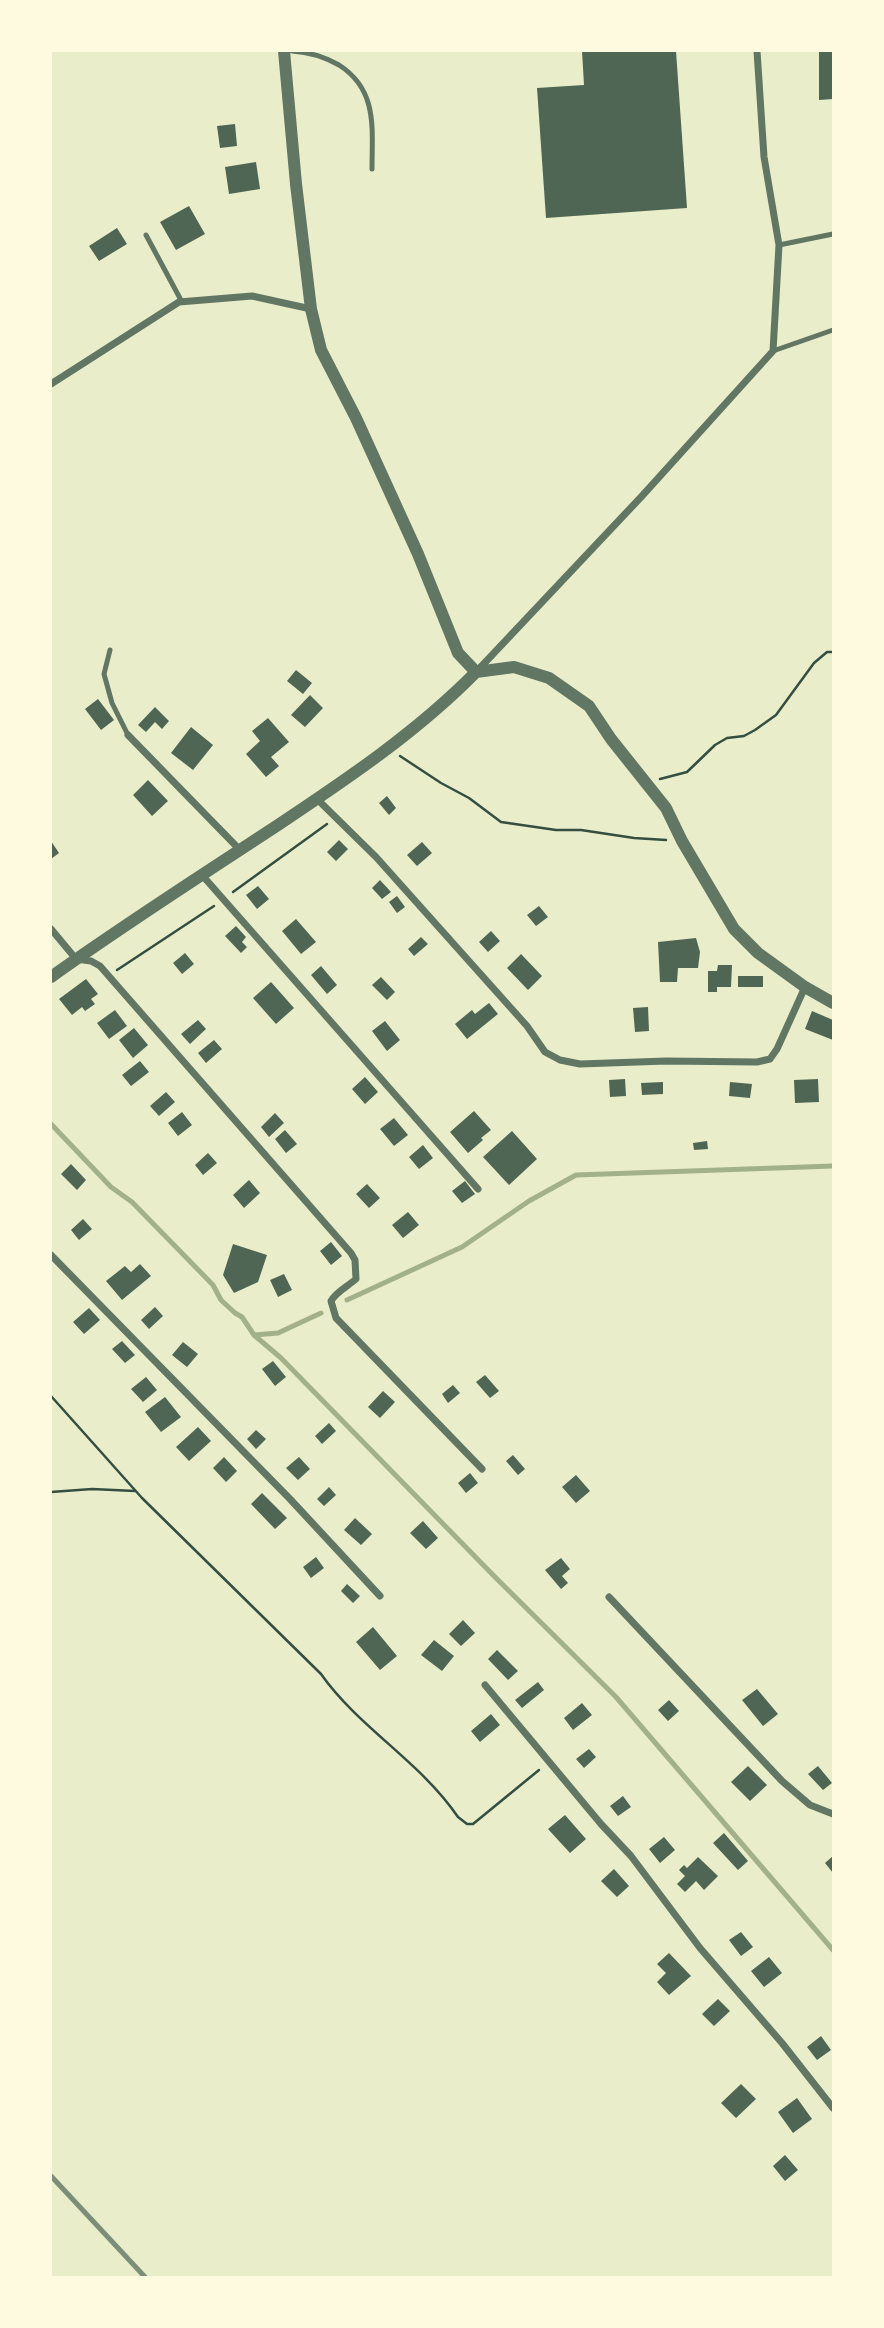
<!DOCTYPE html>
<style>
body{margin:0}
#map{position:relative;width:884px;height:2328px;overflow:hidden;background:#e9edc9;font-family:"PT Sans",sans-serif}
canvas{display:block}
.frame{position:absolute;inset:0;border:52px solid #fefae0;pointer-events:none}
</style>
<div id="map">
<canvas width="884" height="2328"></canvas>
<div class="frame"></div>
</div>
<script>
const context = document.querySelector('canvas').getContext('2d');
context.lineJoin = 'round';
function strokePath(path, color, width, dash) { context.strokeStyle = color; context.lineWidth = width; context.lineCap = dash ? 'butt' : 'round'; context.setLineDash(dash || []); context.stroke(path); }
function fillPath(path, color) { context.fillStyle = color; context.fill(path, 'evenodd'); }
strokePath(new Path2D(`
 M51,1124L111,1187L132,1202L213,1285L221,1300L235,1313L242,1317L254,1335L281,1358L495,1577L616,1697L833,1950
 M347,1300L462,1247L529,1201L576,1175L833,1166
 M254,1335L278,1333L321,1313`), '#a3b18a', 5);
fillPath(new Path2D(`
 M582,51H676L687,208L546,218L537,88L584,85Z
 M833,51V99L819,100V52Z
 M235,124L237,146L220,148L217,126Z
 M256,162L260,189L229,194L225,167Z
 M189,206L205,234L176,250L160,222Z
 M117,228L127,244L99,261L89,246Z
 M296,670L312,683L303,694L287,681Z
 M310,695L323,708L305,727L291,715Z
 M98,699L114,720L101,730L85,709Z
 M155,707L169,721L162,729L155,722L146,732L138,725Z
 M268,718L289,742L271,757L279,766L266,777L246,754L260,741L252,731Z
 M191,727L213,745L193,770L171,753Z
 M148,780L168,801L152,816L133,795Z
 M387,796L396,808L389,815L379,803Z
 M339,840L348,849L336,861L327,852Z
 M51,841L59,853L51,859Z
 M422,842L432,853L417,866L407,855Z
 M380,880L391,892L382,899L372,888Z
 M258,886L269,899L257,909L246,895Z
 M397,896L405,907L397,913L389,902Z
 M539,906L548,917L536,926L527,915Z
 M296,919L316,942L301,954L282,931Z
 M236,926L246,937L242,942L247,947L241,953L225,936Z
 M491,931L500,941L488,952L479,942Z
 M421,937L428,944L414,956L408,949Z
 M696,938L700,952L698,968H678L677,982H660L658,942Z
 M185,953L194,964L182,974L173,963Z
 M521,954L542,976L528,990L507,968Z
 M718,965H732L731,987H717V992H708V971H717Z
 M321,966L337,985L327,994L311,975Z
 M738,976H763V987H738Z
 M381,977L395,992L387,1000L372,985Z
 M86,979L98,994L91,999L95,1004L85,1011L82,1007L72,1015L59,999Z
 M271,982L294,1008L276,1024L253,998Z
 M489,1003L498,1014L467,1039L455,1024L472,1010L475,1014Z
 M648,1007L649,1031L635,1032L633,1008Z
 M115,1010L127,1026L109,1039L97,1023Z
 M812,1011L833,1020V1040L805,1029Z
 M198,1020L206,1029L190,1044L181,1034Z
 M385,1021L400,1040L387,1051L372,1031Z
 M134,1028L148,1045L133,1058L119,1040Z
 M214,1040L222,1049L206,1063L198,1053Z
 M140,1061L149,1072L131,1086L122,1075Z
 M365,1077L378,1092L365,1104L352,1089Z
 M625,1079L626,1096L610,1097L609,1080Z
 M818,1079L819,1102L795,1103L794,1080Z
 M663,1082V1094L642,1095L641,1083Z
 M730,1082L752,1084L750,1098L729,1096Z
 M166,1092L175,1102L159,1116L150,1106Z
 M474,1111L491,1130L481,1138L483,1140L468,1153L450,1132Z
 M182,1112L192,1125L178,1136L168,1123Z
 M275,1113L284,1123L269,1137L261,1127Z
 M394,1118L408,1135L394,1146L380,1129Z
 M285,1130L297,1144L286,1153L275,1139Z
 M512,1131L537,1159L509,1185L483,1157Z
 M707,1141L708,1149L694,1150L693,1143Z
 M423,1145L433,1158L419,1169L409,1157Z
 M208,1153L217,1163L203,1175L195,1165Z
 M71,1164L86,1180L77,1190L61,1174Z
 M249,1180L260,1193L244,1208L233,1195Z
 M465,1181L475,1194L462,1203L452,1191Z
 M367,1184L380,1198L369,1208L356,1194Z
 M408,1212L419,1225L403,1238L392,1225Z
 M83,1219L92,1229L79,1240L71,1230Z
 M331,1242L342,1256L331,1265L320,1251Z
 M233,1244L267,1255L258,1282L234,1293L223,1275Z
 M140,1264L151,1276L122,1300L106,1281L125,1266L131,1272Z
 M284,1274L292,1290L278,1297L270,1280Z
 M155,1307L163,1316L149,1329L141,1320Z
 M89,1308L100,1320L84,1334L73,1322Z
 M122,1341L135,1355L125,1363L112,1349Z
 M183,1342L198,1354L187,1367L172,1355Z
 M273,1361L286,1377L275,1386L262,1369Z
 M485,1375L499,1391L490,1398L476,1382Z
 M146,1377L157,1390L143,1402L131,1389Z
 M453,1385L460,1393L448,1403L442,1394Z
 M383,1391L395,1402L380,1418L368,1407Z
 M165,1397L181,1417L161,1432L145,1412Z
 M329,1423L336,1431L322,1444L315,1436Z
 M198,1427L211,1441L189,1461L176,1447Z
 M256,1430L266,1439L256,1449L247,1439Z
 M513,1455L525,1469L518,1475L506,1461Z
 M224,1457L237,1471L226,1482L213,1468Z
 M299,1457L310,1469L298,1480L286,1468Z
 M470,1473L478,1483L466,1493L458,1483Z
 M576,1475L590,1491L576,1503L562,1487Z
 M329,1487L336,1495L324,1506L317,1499Z
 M262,1493L287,1518L275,1529L251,1504Z
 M355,1518L372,1534L361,1545L344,1530Z
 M423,1521L438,1538L426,1549L410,1533Z
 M316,1557L324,1568L311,1578L303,1567Z
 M561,1558L570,1569L562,1576L568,1583L561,1589L545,1570Z
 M347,1584L360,1596L353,1603L341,1591Z
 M463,1620L475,1633L461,1646L449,1634Z
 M373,1627L397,1656L380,1670L356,1642Z
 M434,1640L454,1656L442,1671L421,1655Z
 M497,1650L518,1671L508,1680L488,1659Z
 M538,1682L544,1690L522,1708L515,1700Z
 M757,1689L778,1714L763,1726L742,1700Z
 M669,1700L679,1711L668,1721L658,1710Z
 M582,1703L592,1715L573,1730L564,1718Z
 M491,1714L500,1725L480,1742L471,1731Z
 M589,1749L596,1757L584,1768L576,1759Z
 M748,1766L767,1785L750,1801L731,1782Z
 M818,1766L832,1783L823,1790L808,1774Z
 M623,1796L631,1807L618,1816L610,1806Z
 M565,1815L586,1839L570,1853L548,1829Z
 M724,1833L748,1861L738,1870L713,1843Z
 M664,1837L675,1850L660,1863L649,1849Z
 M833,1856V1873L825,1863Z
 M698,1857L718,1876L704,1890L696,1881L685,1892L677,1884L685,1876L679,1870L684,1865L687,1868Z
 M614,1869L629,1886L617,1897L601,1881Z
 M741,1932L753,1947L741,1956L729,1940Z
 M669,1953L691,1976L669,1995L657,1982L666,1973L657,1964Z
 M769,1957L782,1973L764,1987L751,1971Z
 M718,1999L730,2011L714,2026L702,2014Z
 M821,2036L831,2050L817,2060L807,2047Z
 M741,2084L756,2099L736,2118L721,2103Z
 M797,2098L812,2119L793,2133L778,2112Z
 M785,2155L798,2170L785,2181L773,2166Z`), '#4f6655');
strokePath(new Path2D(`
 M400,756L441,783L469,798L501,822L556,830H581L634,838L666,840
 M660,779L687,772L715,745L727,738L744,736L755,730L776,715L814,663L827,652H833
 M233,892L327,824
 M117,970L214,906
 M51,1396L142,1498L321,1674C359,1728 421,1762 458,1817L467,1824H473L539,1770
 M51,1492L92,1489L135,1491`), '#344e41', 2.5);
strokePath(new Path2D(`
 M292,51C309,52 323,56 339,65C378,90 372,128 372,169
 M146,235L182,302
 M779,245L833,234
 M773,351L833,330
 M110,650L104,674L112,703L128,735`), '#617663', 5);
strokePath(new Path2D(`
 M51,384L179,302L252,296L311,309
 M477,671L642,496L773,351L779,245L764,157L757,51
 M128,735L240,850
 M317,799L376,857L527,1026L545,1052L560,1060L580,1064L666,1061L757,1062L770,1059L777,1049L805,987
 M202,875L478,1189
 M51,929L76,959L91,961L100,966L351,1253L355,1260L356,1279C347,1287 337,1291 331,1301L336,1318L482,1469
 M51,1255L290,1499L380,1596
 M609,1597L782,1781L810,1805L833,1814
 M485,1685L601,1824L631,1856L700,1948L782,2043L833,2108`), '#617663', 7);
strokePath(new Path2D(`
 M284,51L296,184L311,309L321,350L356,418L418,554L458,653L476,672
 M476,672L514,667L549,678L589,706L611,739L666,808L682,841L734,929L758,953L805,987L833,1003
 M51,977C125,924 202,875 278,825C347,779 417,732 476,672`), '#617663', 12);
strokePath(new Path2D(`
 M51,2176L145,2277`), '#7c8e77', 5);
</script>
